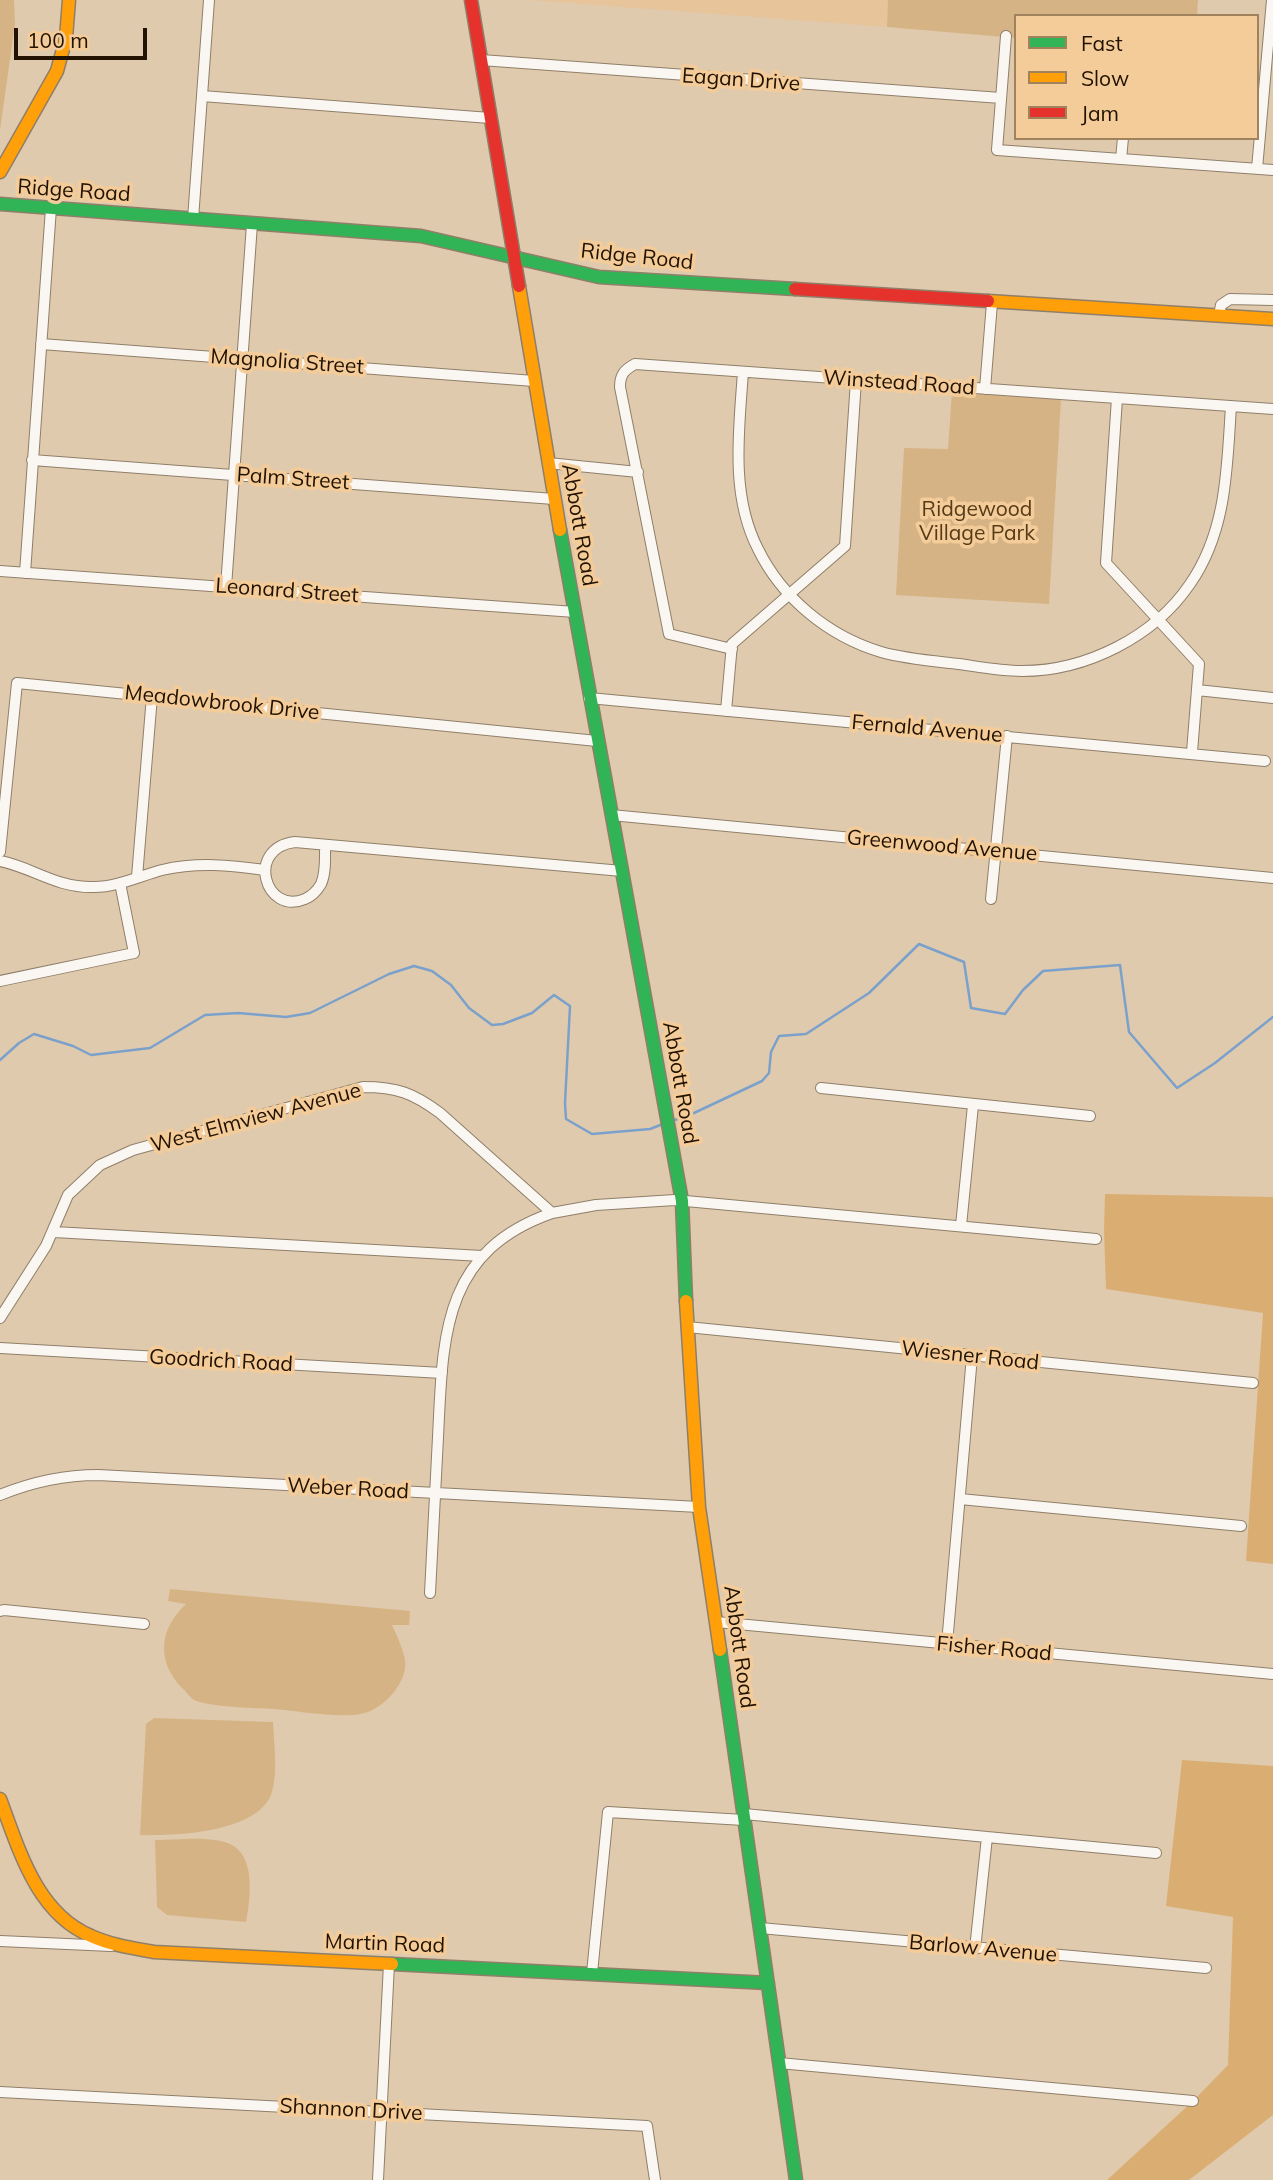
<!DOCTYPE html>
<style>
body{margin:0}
#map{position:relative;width:1273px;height:2180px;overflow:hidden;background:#e0caae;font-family:Mulish,sans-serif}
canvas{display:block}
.legend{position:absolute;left:1014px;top:14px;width:245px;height:126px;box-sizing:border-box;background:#f4cc9a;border:2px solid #a0825d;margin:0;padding:9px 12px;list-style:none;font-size:21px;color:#211201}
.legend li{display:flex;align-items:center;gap:14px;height:35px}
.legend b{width:35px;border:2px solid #a0825d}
.scale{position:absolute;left:14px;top:28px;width:133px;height:32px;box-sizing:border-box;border:4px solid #211201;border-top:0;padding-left:9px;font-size:21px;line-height:24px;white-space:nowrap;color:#211201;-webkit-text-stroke:5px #f4cc9a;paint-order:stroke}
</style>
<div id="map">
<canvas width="1273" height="2180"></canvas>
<ul class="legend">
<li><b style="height:9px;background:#30b455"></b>Fast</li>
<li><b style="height:9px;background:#ff9f0a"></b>Slow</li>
<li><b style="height:9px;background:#e5322d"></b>Jam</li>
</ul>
<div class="scale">100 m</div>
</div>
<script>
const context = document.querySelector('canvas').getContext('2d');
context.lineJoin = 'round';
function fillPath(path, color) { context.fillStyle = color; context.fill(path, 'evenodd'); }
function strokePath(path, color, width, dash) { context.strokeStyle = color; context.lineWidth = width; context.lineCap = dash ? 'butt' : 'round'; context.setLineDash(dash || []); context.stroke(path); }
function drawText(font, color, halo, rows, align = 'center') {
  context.font = font + ' Mulish,sans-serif'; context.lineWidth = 7; context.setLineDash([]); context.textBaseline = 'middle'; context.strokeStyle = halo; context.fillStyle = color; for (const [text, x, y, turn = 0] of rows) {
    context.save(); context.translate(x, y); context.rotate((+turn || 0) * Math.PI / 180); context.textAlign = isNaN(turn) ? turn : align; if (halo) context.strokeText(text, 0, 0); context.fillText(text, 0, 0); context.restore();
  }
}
fillPath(new Path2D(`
 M530,0H888L887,27Z`), '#e7c499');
fillPath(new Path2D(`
 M0,0H14L15,24L0,130Z
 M888,0H1198L1197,16H1016V38L887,27Z
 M952,392L1061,399L1049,604L896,595L904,448L948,449Z
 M170,1589L410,1611L409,1625H392C397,1636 403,1648 405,1660C408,1682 385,1707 365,1713C344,1719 297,1711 274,1709C256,1708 208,1707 194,1700C190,1698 186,1691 182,1688C156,1661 159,1629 186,1604L168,1601Z
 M154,1718L273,1722C274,1744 278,1771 272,1792C260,1833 174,1836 140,1835L146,1724Z
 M155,1840C175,1840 214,1835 232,1845C256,1858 250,1900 246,1922L167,1915L157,1907Z`), '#d6b385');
fillPath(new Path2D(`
 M1105,1194L1273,1197V1564L1246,1561L1263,1313L1106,1289L1104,1230Z
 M1182,1760L1273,1766V2115L1189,2180H1107L1193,2101L1228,2065L1233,1917L1166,1906Z`), '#daae73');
strokePath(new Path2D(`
 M0,1060L19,1043L34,1034L73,1046L91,1055L150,1048L205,1015L238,1013L286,1017L310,1013L389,974L414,966L432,971L451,985L469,1008L492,1025L503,1024L532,1013L554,995L570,1006L565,1103L566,1119L592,1134L650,1129L663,1124
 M672,1121L694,1113L762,1081L769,1073L771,1052L779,1036L806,1034L869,993L919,944L964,962L971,1008L1005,1014L1023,990L1043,971L1120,965L1129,1032L1177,1088L1215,1063L1273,1017`), '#7ba1cb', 2.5);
const street = new Path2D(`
 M1006,36L997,150L1273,170
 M481,60L1001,98
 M202,96L490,118
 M1121,159L1123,138
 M1257,169L1272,0
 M193,219L209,0
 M1219,315L1221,305L1230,299L1273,300
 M41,344L534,381
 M743,372C739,430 730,495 758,549C782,598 828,636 881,652C906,659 933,661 959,664C980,667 1001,671 1022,671C1086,671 1154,637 1190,584C1227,531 1227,467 1231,406
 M985,389L992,303
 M1117,398L1106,563L1199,664L1192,752
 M32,460L554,499
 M548,463L638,472
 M0,571L575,612
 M25,573L51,208
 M226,587L252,224
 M732,649L669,634L620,387C620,375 624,370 635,364L1273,409
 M1197,690L1273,698
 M589,698L1265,761
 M726,711L732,644L845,546L856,380
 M611,815L1273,878
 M325,846C325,858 326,873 321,884C317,891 312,896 305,899C265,916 245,848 295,842L622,871
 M0,852L17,683L597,741
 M0,861C34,868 56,888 94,887C117,887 140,876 162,870C197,862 230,865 265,870
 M137,877L152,696
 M991,899L1007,736
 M0,981L134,953L120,883
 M821,1088L1090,1116
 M961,1226L973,1105
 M54,1232L482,1256
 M0,1318L46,1246L68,1195L100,1165L133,1150L363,1087C397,1087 413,1093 440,1113L552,1213L596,1205L675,1200L1096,1239
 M687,1327L1253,1383
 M0,1348L442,1373
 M0,1495C32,1482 63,1475 98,1475L699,1507
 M960,1499L1241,1526
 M430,1593C433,1541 435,1489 438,1437C443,1338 441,1252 552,1213
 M0,1611L4,1610L144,1624
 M716,1622L1273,1674
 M947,1644L972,1356
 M744,1814L1156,1853
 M760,1928L1206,1968
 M0,1941L111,1946
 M975,1949L987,1837
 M592,1973L608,1812L744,1820
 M779,2063L1193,2101
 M0,2092L647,2126L655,2180
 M378,2180L389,1964`);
const fast = new Path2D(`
 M0,204L421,236L599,277L795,289
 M560,530L682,1201L686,1301
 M720,1650L796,2180
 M392,1964L768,1983`);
const slow = new Path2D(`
 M0,172L57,71L66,38L69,0
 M519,286L560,530
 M988,301L1273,319
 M686,1301L699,1507L720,1650
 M0,1799C19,1849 36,1913 91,1936C111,1945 132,1948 154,1952L392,1964`);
const jam = new Path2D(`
 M471,0L519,286
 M795,289L988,301`);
strokePath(street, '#8f7f69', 12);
strokePath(fast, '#8f7f69', 15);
strokePath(slow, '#8f7f69', 15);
strokePath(jam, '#8f7f69', 15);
strokePath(street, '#faf7f3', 10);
strokePath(fast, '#30b455', 12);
strokePath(slow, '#ff9f0a', 12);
strokePath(jam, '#e5322d', 12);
drawText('21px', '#211201', '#f4cc9a', [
 ["Eagan Drive",741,80,4],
 ["Ridge Road",74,191,4],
 ["Ridge Road",637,257,6],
 ["Magnolia Street",287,362,4],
 ["Winstead Road",899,383,4],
 ["Palm Street",293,479,4],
 ["Abbott Road",579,525,80],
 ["Leonard Street",287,591,4],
 ["Meadowbrook Drive",222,703,6],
 ["Fernald Avenue",927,729,5],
 ["Greenwood Avenue",942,846,5],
 ["Abbott Road",680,1083,80],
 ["West Elmview Avenue",256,1118,-15],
 ["Wiesner Road",970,1356,6],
 ["Goodrich Road",221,1361,3],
 ["Weber Road",348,1489,3],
 ["Abbott Road",739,1647,82],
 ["Fisher Road",994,1649,5],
 ["Martin Road",385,1944,2],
 ["Barlow Avenue",983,1949,5],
 ["Shannon Drive",351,2110,3]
]);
drawText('21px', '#553b17', '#f4cc9a', [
 ["Ridgewood",977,510],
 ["Village Park",977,534]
]);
</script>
